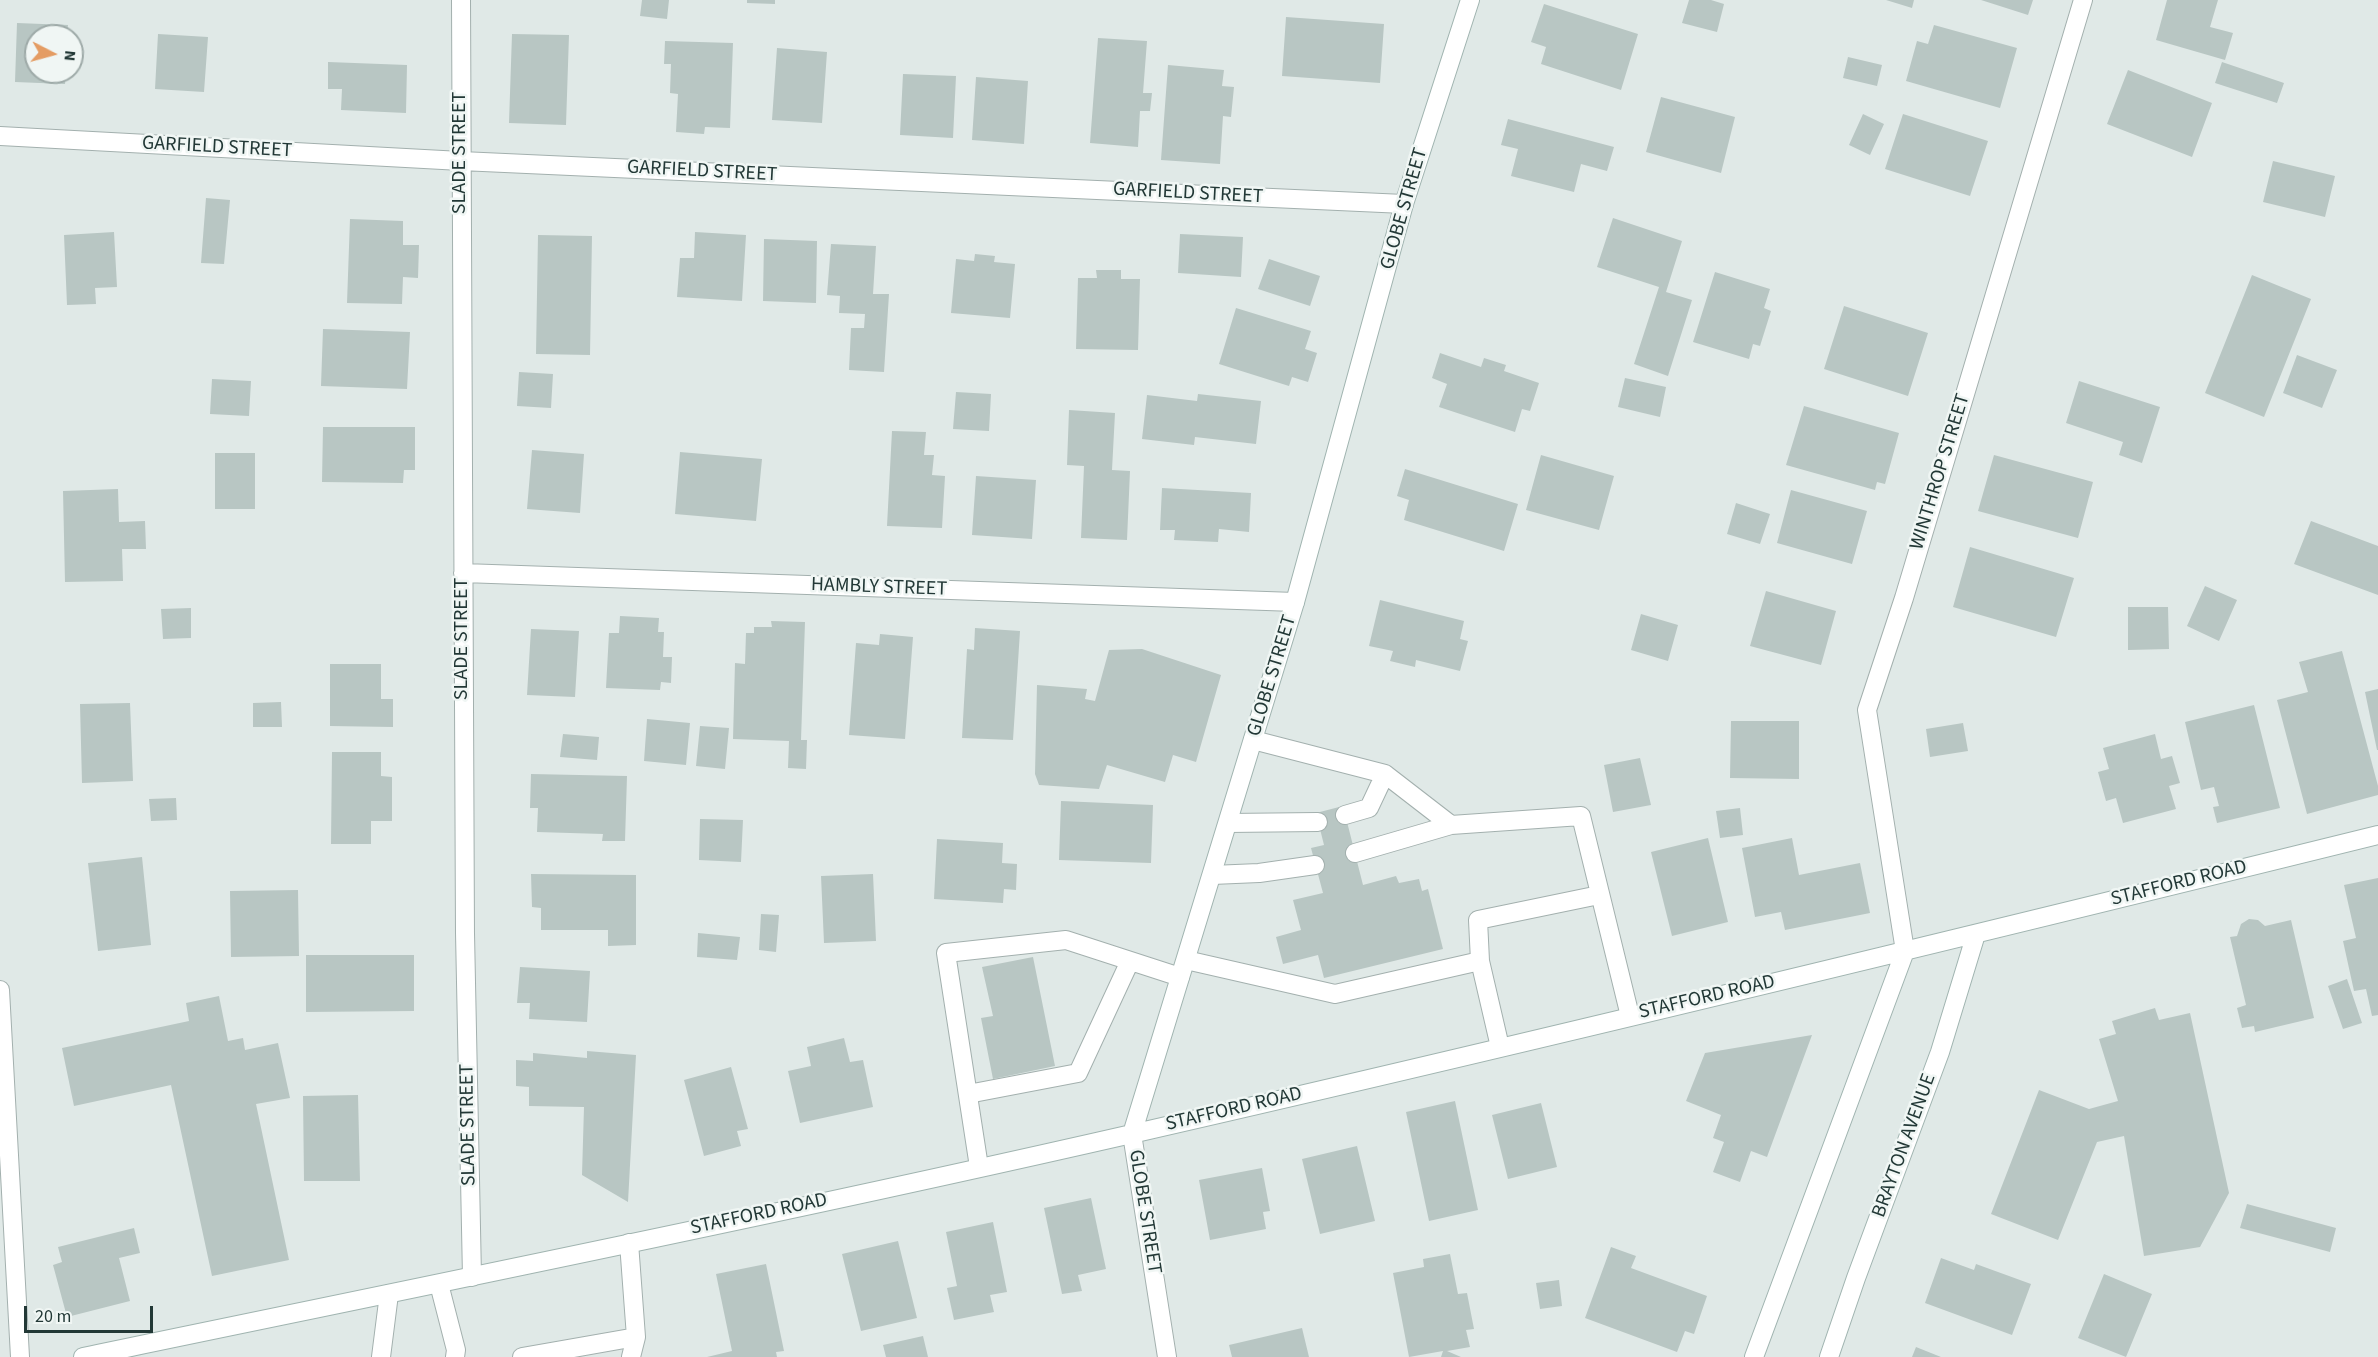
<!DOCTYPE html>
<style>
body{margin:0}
#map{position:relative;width:2378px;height:1357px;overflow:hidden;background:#e0e9e7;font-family:"Source Sans 3",sans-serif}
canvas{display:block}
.north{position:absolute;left:24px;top:24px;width:60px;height:60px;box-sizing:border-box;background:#f0f6f4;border:2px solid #9eaaa8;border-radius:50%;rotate:96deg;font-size:16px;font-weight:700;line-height:24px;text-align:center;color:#223836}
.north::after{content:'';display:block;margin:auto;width:21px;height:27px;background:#e49c63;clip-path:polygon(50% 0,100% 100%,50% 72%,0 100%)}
.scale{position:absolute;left:24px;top:1306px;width:129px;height:27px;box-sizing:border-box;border:3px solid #223836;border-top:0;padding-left:8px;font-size:18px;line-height:21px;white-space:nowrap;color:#223836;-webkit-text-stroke:4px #f0f6f4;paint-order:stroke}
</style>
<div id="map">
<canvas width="2378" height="1357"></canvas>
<div class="north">N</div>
<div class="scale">20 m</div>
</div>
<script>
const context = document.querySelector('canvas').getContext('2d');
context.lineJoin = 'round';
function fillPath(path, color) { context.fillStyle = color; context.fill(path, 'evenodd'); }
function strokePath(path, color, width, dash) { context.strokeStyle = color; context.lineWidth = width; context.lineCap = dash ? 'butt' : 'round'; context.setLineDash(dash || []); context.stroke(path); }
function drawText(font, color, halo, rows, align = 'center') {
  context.font = font + ' "Source Sans 3",sans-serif'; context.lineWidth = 5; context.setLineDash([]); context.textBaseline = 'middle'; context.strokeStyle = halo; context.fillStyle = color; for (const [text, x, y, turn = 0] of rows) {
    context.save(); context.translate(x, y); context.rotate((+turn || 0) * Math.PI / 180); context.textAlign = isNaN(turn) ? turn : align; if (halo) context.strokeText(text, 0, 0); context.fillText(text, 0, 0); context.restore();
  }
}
fillPath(new Path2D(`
 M642,0H669L667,19L640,16Z
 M747,0H775V4L747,3Z
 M1689,0H1711L1724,4L1717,32L1682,23Z
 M1886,0H1914L1912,8Z
 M1981,0H2033L2028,15Z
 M2167,0H2218L2210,27L2233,33L2225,60L2156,40Z
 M1544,4L1638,34L1621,90L1541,64L1546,47L1531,42Z
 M1286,17L1384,24L1380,83L1282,76Z
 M17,23L68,25L67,36H36V72H66L65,84L15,82Z
 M1934,25L2017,48L2000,108L1906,81L1917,41L1928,44Z
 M158,34L208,37L204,92L155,89Z
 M512,34L569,35L566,125L509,123Z
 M1098,38L1147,41L1143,93H1152L1150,111H1140L1138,147L1090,143Z
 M665,41L733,43L730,128L705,127L704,134L676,132L678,94L670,93L671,64H664Z
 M777,48L827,52L822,123L772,120Z
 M1848,57L1882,65L1877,86L1843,78Z
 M328,62L407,65L406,113L341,110L342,89H328Z
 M2222,62L2284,83L2277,103L2215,83Z
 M1168,65L1224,70L1222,86L1234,87L1231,117L1223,116L1220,164L1161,160Z
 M2128,70L2212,103L2192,157L2107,124Z
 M903,74L956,76L953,138L900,135Z
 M976,77L1028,81L1024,144L972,140Z
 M1661,97L1735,117L1721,173L1646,152Z
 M1863,114L1884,124L1870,155L1849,145Z
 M1903,114L1988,141L1970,196L1885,169Z
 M1508,119L1614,147L1607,171L1581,164L1574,192L1511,176L1518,149L1501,145Z
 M2273,161L2335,176L2325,217L2263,202Z
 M206,198L230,200L224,264L201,263Z
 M1613,218L1682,241L1666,292L1692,300L1668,376L1634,364L1659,287L1597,267Z
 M350,219L403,221V245H419L418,278L403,277L402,304L347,303Z
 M114,232L117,287L95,288L96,304L67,305L64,235Z
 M695,232L746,235L742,301L677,297L680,258H694Z
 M1180,234L1243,237L1241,277L1178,273Z
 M538,235L592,236L590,355L536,354Z
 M764,239L817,241L816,303L763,301Z
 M831,244L876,246L873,294H889L884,372L849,370L851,328H864L865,314L839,313L840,296L827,295Z
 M975,254L995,256L994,262L1015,264L1010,318L951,313L956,259L974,261Z
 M1269,259L1320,276L1310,306L1258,289Z
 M1096,270H1121V279H1140L1138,350L1076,349L1078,278H1097Z
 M1715,272L1770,289L1764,308L1771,311L1760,346L1753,344L1749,359L1693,342Z
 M2252,275L2311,299L2264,417L2205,393Z
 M1844,306L1928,333L1908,396L1824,369Z
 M1236,308L1311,331L1305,349L1317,353L1308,382L1292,377L1289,386L1219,364Z
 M323,329L410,332L407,389L321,386Z
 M1440,353L1481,367L1484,358L1506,365L1504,371L1539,383L1530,411L1522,409L1515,432L1439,407L1447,384L1432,378Z
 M2297,355L2337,370L2322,408L2283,393Z
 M519,372L553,374L551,408L517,406Z
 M1625,378L1666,387L1660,417L1618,407Z
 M212,379L251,381L249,416L210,414Z
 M2079,381L2160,407L2142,463L2119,455L2123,442L2066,423Z
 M956,392L991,394L989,431L953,429Z
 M1198,394L1261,401L1256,444L1195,437L1194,445L1142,439L1147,395L1197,401Z
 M1804,406L1899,433L1885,484L1877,482L1875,490L1786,465Z
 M1069,410L1115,413L1112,470L1130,471L1127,540L1081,538L1084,466L1067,465Z
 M323,427H415V470H404L403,483L322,482Z
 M892,431L926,432L924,455H934L932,475L945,476L942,528L887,526Z
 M532,450L584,454L580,513L527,509Z
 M680,452L762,459L756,521L675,514Z
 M215,453H255V509H215Z
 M1541,455L1614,476L1599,530L1526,510Z
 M1994,455L2093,482L2078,538L1978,511Z
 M1405,469L1518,504L1504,551L1404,520L1409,500L1397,496Z
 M976,476L1036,480L1032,539L972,535Z
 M1162,488L1251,493L1249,532L1219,529L1218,542L1174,540L1175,530H1160Z
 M118,489L119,522L145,521L146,549H122L123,581L65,582L63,491Z
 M1791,490L1867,511L1852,564L1777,543Z
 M1736,503L1770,514L1760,544L1727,534Z
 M2311,521L2378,546V595L2294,564Z
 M1970,547L2074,578L2056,637L1953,607Z
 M2205,586L2237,600L2219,641L2187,626Z
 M1766,591L1836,611L1821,665L1750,646Z
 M1380,600L1464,621L1460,639L1468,641L1460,671L1416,660L1415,667L1390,661L1393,651L1369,646Z
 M2128,607H2168L2169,649L2128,650Z
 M191,608V638L163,639L161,609Z
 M1641,614L1678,625L1668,661L1631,650Z
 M620,616L659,618L658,632H664L663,657H672L671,683L661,682L660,690L606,688L609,633H619Z
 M771,621L805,622L801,740H807L806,769L788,768L789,741L733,739L735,663L745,664L746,633H754V627H772Z
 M975,628L1020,631L1013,740L962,738L967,649L974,650Z
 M531,629L579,631L575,697L527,695Z
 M880,634L913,637L905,739L849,735L856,643L879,645Z
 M1142,649L1221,675L1196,762L1173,755L1165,782L1107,765L1099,789L1039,785L1035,774L1037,685L1087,689L1085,699L1095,701L1109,650Z
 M2342,651L2378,786V795L2307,814L2277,700L2308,692L2299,662Z
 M330,664H381V699H393V727L330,726Z
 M2378,689V750H2377L2365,692Z
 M281,702L282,727H253V703Z
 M130,703L133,781L82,783L80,704Z
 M2254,705L2280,808L2217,823L2213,807L2219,806L2214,787L2201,790L2185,722Z
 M647,719L690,723L686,765L644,761Z
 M1731,721H1799V779L1730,778Z
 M1963,723L1968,751L1930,757L1926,729Z
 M700,726L729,728L725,769L696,766Z
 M563,734L599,737L597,760L560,757Z
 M2155,734L2161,759L2172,756L2180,783L2169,786L2176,809L2123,823L2116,798L2106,801L2098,772L2109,769L2103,748Z
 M332,752H381V776L392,777V821H371V844H331Z
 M1640,758L1651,805L1613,812L1604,765Z
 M531,774L627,776L625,841H602L603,834L537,832L538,808H530Z
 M176,798L177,820L151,821L149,799Z
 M1061,801L1153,805L1151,863L1059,860Z
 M1343,806L1363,885L1396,876L1399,883L1419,879L1422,891L1428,889L1443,949L1324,978L1318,955L1283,964L1276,937L1301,930L1293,900L1323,893L1311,848L1324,845L1316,813Z
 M1740,808L1743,835L1720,838L1716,811Z
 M700,819L743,820L741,862L699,860Z
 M1708,838L1728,922L1672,936L1651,852Z
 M1792,838L1799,875L1860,863L1870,913L1785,930L1781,912L1755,917L1742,848Z
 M937,839L1003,843L1002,863L1017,864L1016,890L1004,889L1003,903L934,899Z
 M142,857L151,945L98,951L88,863Z
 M531,874L636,875V945L608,946V930H541V908L532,907Z
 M873,874L876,941L824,943L821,876Z
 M2378,878V1015L2372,1016L2366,989L2354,991L2343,941L2356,938L2344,885Z
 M298,890L299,956L231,957L230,891Z
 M761,914L779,915L776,952L759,950Z
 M2249,919L2258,920L2265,926L2291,920L2314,1018L2255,1032L2254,1026L2242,1028L2237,1008L2246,1005L2230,937L2237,936L2241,924Z
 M698,933L740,937L737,960L697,957Z
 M306,955H414V1011L306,1012Z
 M1033,957L1055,1066L993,1079L981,1018L993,1016L982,967Z
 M520,967L590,971L587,1022L529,1019L530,1003H517Z
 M2347,979L2362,1023L2343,1029L2328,986Z
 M219,996L228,1041L243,1038L245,1050L278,1043L290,1098L256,1104L289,1260L212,1276L171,1085L74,1106L62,1048L189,1021L186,1003Z
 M2155,1008L2159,1020L2190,1013L2229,1193L2200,1247L2144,1256L2124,1136L2097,1142L2058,1240L1991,1214L2039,1090L2089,1109L2118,1101L2099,1039L2116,1034L2112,1021Z
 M1812,1035L1767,1157L1751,1151L1740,1182L1713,1172L1724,1142L1713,1138L1721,1115L1686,1101L1705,1053Z
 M844,1038L850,1062L863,1060L873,1107L800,1123L788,1071L811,1066L807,1047Z
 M587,1051L636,1055L628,1202L582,1175L584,1107L529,1106V1087L516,1086V1060L533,1061V1053L587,1058Z
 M731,1067L748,1129L737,1131L741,1146L704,1156L684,1080Z
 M358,1095L360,1181H304L303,1096Z
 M1455,1101L1478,1210L1429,1221L1406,1112Z
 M1541,1103L1557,1167L1508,1179L1492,1115Z
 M1357,1146L1375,1221L1320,1234L1302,1159Z
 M1262,1168L1270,1211L1263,1212L1266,1229L1210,1240L1199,1180Z
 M1091,1198L1106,1269L1078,1275L1082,1291L1062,1294L1044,1208Z
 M2247,1204L2336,1228L2330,1252L2240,1228Z
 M993,1222L1007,1292L990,1295L994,1312L954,1320L947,1288L957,1286L946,1232Z
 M134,1228L140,1253L119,1258L130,1301L67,1317L53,1265L62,1262L58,1247Z
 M898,1241L917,1318L861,1331L842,1254Z
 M1611,1247L1636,1256L1631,1268L1707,1296L1694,1334L1685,1331L1677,1352L1585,1318Z
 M1450,1254L1458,1294L1467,1293L1474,1329L1466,1330L1470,1347L1447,1351L1461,1357H1441L1443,1351L1409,1357L1393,1273L1424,1267L1423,1259Z
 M1941,1258L1974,1270L1976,1264L2031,1284L2012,1335L1925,1303Z
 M766,1264L784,1351L776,1352L777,1357H707L732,1351L716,1274Z
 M2104,1274L2152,1294L2126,1357L2078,1338Z
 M1559,1280L1562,1306L1540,1309L1536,1283Z
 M1302,1328L1309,1357H1232L1229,1345Z
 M923,1336L928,1357H886L883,1345Z
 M1916,1347L1941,1357H1912Z`), '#b8c6c3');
const lane = new Path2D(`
 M1253,740L1385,774L1451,825L1581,816L1630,1016
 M1345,815L1369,808L1385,774
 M1228,823L1318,822
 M1355,853L1451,825
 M1212,875L1259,873L1315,865
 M1186,960L1335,994L1480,961
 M1500,1047L1480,961L1478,920L1599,895
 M968,1094L1078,1073L1130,961
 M979,1167L946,953L1066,940L1180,977
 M629,1243L636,1337L631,1357
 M439,1284L456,1350L455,1357
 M381,1357L389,1294
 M522,1357L636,1337`);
const street = new Path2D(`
 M461,0L465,933L472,1277
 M0,136L461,161L1404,204
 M463,573L1295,602
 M1905,951L1867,710L1904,598L2083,0
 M0,990L20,1357
 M1132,1134L1167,1357`);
const secondary = new Path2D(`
 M1132,1134L1295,602L1404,204L1470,0
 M83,1357C434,1284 786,1213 1136,1133C1551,1038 1965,937 2378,835
 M1754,1357L1905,951
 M1829,1357L1856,1278L1940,1052L1976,934`);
strokePath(lane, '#a3b0ae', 20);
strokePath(street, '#a3b0ae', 20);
strokePath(secondary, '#a0b4b0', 20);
strokePath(lane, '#fff', 18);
strokePath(street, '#fff', 18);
strokePath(secondary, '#fff', 18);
drawText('20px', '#223836', '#f0f6f4', [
 ["GARFIELD STREET",217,148,3],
 ["SLADE STREET",461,153,-90],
 ["GARFIELD STREET",702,172,3],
 ["GARFIELD STREET",1188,194,3],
 ["GLOBE STREET",1405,209,-74],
 ["WINTHROP STREET",1941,472,-73],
 ["HAMBLY STREET",879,588,2],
 ["SLADE STREET",463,639,-90],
 ["GLOBE STREET",1273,676,-73],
 ["STAFFORD ROAD",2179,884,-14],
 ["STAFFORD ROAD",1707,998,-13],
 ["STAFFORD ROAD",1234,1110,-13],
 ["SLADE STREET",469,1125,-91],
 ["BRAYTON AVENUE",1905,1146,-70],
 ["GLOBE STREET",1144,1212,81],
 ["STAFFORD ROAD",759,1215,-12]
]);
</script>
